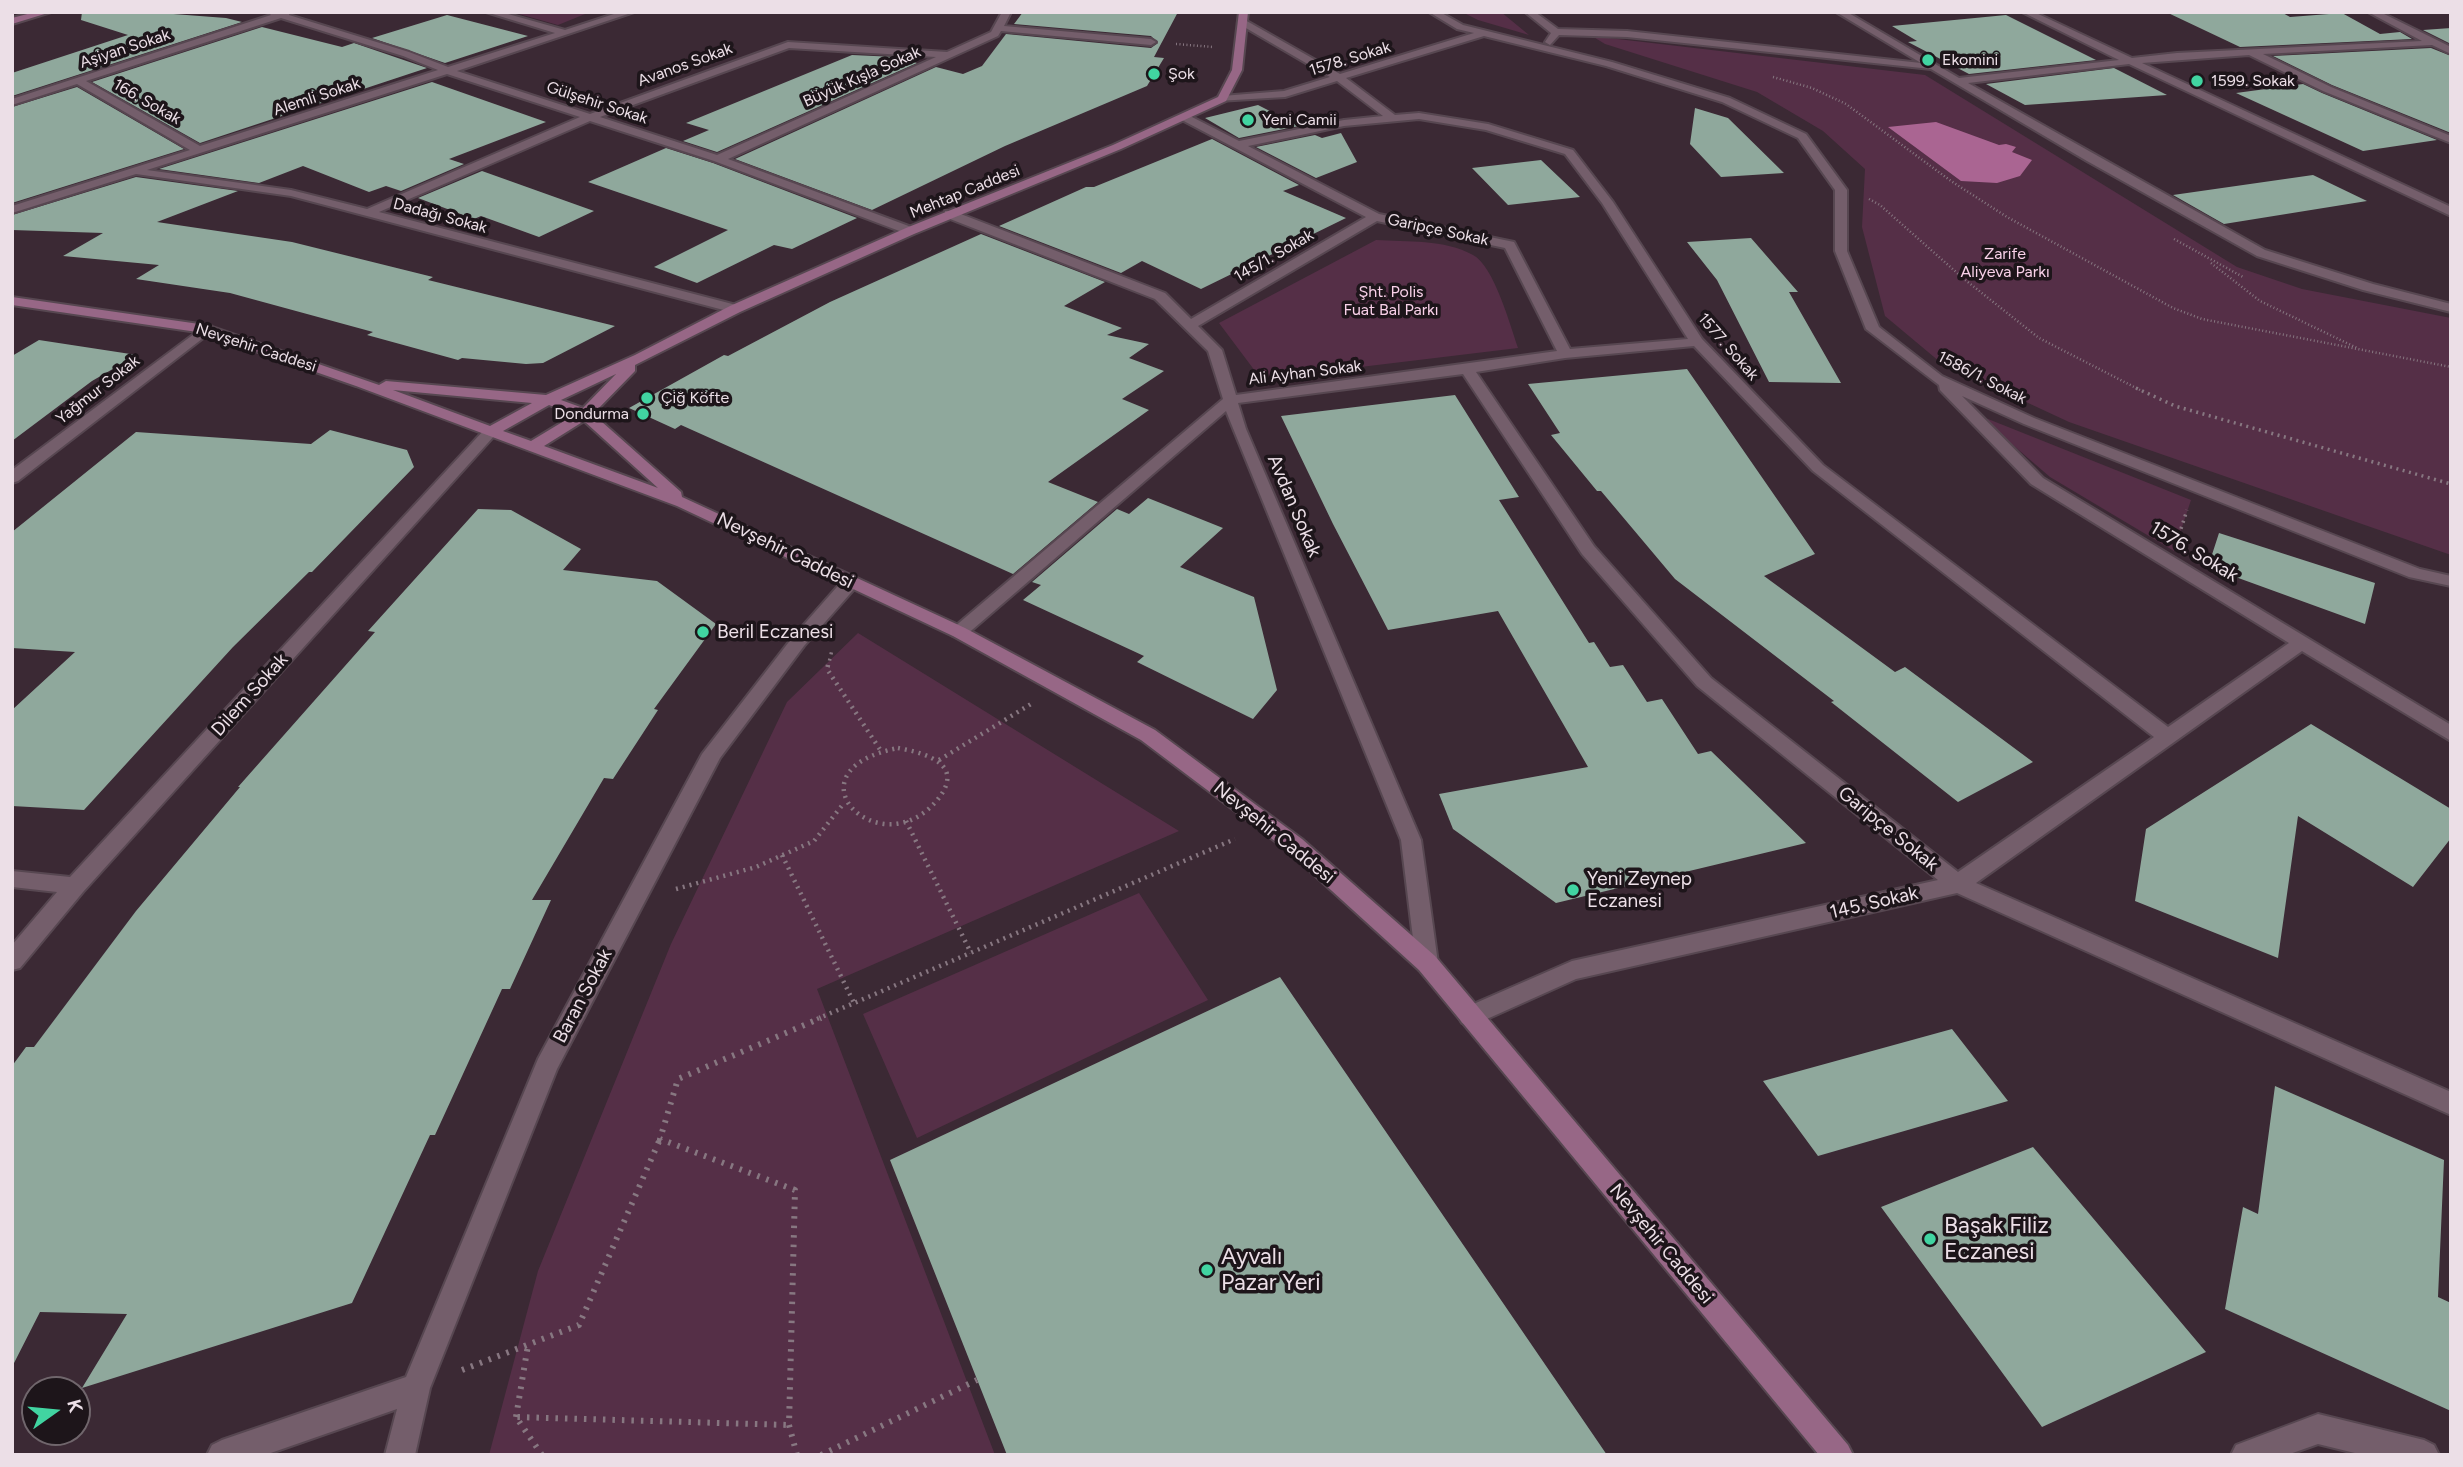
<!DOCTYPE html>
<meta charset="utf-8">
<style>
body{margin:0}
#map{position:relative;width:2463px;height:1467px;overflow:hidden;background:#3b2934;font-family:Figtree,sans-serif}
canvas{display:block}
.frame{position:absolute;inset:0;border:14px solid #ecdfe7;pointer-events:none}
.north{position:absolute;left:21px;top:1376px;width:70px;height:70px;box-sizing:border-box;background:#1d151a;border:2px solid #70666c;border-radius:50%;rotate:75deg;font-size:19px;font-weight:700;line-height:28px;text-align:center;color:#ecdfe7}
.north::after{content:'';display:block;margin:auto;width:24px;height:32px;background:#41d4a1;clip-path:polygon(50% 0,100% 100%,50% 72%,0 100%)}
</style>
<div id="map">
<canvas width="2463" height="1467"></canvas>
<div class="frame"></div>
<div class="north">K</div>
</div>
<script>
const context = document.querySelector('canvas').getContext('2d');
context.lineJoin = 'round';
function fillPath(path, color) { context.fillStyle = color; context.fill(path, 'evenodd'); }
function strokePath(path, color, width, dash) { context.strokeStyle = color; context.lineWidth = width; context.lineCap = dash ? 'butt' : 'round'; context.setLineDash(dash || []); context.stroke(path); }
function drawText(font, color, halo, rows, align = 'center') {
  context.font = font + ' Figtree,sans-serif'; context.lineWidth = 7; context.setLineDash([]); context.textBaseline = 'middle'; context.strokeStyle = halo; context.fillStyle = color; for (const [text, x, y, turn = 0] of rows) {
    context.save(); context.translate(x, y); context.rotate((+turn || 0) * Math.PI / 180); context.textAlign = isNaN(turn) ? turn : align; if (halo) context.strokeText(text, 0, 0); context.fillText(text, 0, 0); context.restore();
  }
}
fillPath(new Path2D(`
 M512,12H590L558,25Z
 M1462,12H1501L1529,35L1478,20Z
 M1592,36L1925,75L2237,267L2302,289L2451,318V555L2069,422L1940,362L1885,316L1862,227L1865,169L1823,131L1757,92L1605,44Z
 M1376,240C1407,242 1444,239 1473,255C1494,266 1510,325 1518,348L1261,379L1219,323Z
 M1978,415L2191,500L2174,551L2050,477Z
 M858,633L1179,831L817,989L995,1455H489L538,1271L671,944L787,702Z
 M1139,893L1208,1000L917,1138L863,1014Z`), '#552f47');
fillPath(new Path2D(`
 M1936,122L1999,145L2006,144L2016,147L2012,152L2032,160L2020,176L1997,183L1961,181L1888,127Z`), '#aa6592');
fillPath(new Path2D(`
 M82,12H147L226,18L242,22L12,96V73L128,35L81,20Z
 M1023,12H1178L1154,57L1164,58L1147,86L1005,146L872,210L735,159L936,67L963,74L982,66L1006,34L1151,48L1158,43L1151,36L1014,24Z
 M2166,12H2281L2290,17L2342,13L2380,34L2400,32L2412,39L2240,47Z
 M447,15L528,36L445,63L372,38Z
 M2006,15L2096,60L1969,74L1908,42L1917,41L1892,26Z
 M262,27L342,47L354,43L427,68L200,143L92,82Z
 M2451,28V44L2423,30Z
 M2431,48L2451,56V133L2332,85L2273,56Z
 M852,55L896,57L917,63L717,152L683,141L709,130L686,123Z
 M2114,68L2167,95L2025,105L1986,84Z
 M432,82L546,122L449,159L464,164L401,191L386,186L369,192L303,166L259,183L159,169Z
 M2303,84L2322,93L2437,140L2363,151L2236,93Z
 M77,87L184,149L12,203V107Z
 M1258,105L1299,126L1239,138L1205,118Z
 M1695,108L1728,118L1784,173L1721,177L1690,144Z
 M1341,133L1357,162L1316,178L1256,147L1315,135L1322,138Z
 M1212,139L1299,185L1283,191L1346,218L1201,289L1142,261L1121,273L999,226L1086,187H1094Z
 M666,148L713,163L857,218L792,249L774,245L697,283L654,267L728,230L588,182Z
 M1541,160L1580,197L1508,205L1472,168Z
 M482,171L594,211L539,237L481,216L474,219L418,198Z
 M2313,175L2367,201L2224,224L2173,195Z
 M136,177L238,191L157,222L292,242L433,277L428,280L615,326L543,363L526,364L462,358L458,360L367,335L373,332L230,293L136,279L159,265L63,256L103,233L12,230V215Z
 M981,234L1105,282L1064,306L1122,328L1107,335L1149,344L1129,358L1164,371L1122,399L1149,410L1048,482L1098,502L1013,574L681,425L675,429L629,408L724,355L728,356L830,302Z
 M1751,238L1798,292H1789L1841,383L1769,382L1717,280L1687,242Z
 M39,340L137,355L92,381L12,441V356Z
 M1687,369L1815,554L1764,576L1895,672L1905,667L2033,762L1958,802L1831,702L1834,701L1675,579L1601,491H1597L1551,435L1560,433L1528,384Z
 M1455,395L1519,497L1499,500L1589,643L1594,642L1610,667L1623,665L1647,702L1662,699L1698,754L1711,751L1806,843L1556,903L1453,829L1439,794L1588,767L1498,611L1388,630L1333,524L1281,416Z
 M330,430L407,450L414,467L312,572H309L233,647L84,810L12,806V710L75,652L12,648V532L136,432L311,444Z
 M1148,498L1223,528L1180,567L1254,597L1277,690L1253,719L1137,662L1144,656L1023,600L1041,585L1032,582L1117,509L1129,514Z
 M478,509L511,510L581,549L563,570L657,581L716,624L654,709L658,710L613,779L604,778L532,900H551L510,989H502L435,1135H430L352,1303L82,1388L127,1314L40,1312L12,1367V1066L26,1047H34L136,911L240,787H238L375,632L368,631Z
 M2219,533L2375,583L2365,624L2208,567Z
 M2311,724L2451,809V838L2413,887L2298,816L2278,958L2135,901L2146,829Z
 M1280,977L1607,1455H1007L890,1160Z
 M1952,1029L2008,1101L1818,1156L1763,1081Z
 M2275,1086L2444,1160L2438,1297L2451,1303V1411L2225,1309L2243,1207L2258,1214Z
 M2033,1147L2206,1352L2042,1427L1881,1207Z`), '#8fa89c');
const minor = new Path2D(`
 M268,12H290L289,15L409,52L448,67L555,33L486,12H501L565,30L620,12H634L457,71L590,114L788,42L947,52L991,32L1002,12H1011L1004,26L1151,39L1156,42L1151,45L1001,31L998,36L728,159L914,228L916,231L910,235L714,161L590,121L379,212L740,306L742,309L735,313L291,196L136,174L12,213V206L190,150L77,84L12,105V99L271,15ZM281,18L403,56L438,70L200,146L86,81ZM789,48L936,57L717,155L600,117ZM447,74L580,117L367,209L291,190L147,170Z
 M1429,12H1440L1463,25L1612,62L1730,98L1806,134L1847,190V251L1879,327L1942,376L2034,418L2420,569L2451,576V586L2409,577L2024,424L1962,396L2043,478L2451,725V741L2302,651L1976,883L2451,1092V1115L1957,893L1576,979L1478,1023L1470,1026L1462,1023L1458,1016L1462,1009L1572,961L1938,880L1697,686L1582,554L1463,374L1238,403L1246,429L1421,840L1438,963L1435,970L1427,972L1419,970L1416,963L1401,840L1226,411L965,636H953L950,632L953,628L1223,399L1208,351L1155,299L945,217V211H953L1165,293L1191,319L1366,217L1180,119V115H1188L1239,141L1344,120L1383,116L1337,81L1285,97L1218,101V97L1222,96L1284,91L1330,77L1239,24V20H1245L1340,74L1474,33L1457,29ZM1484,36L1606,66L1722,102L1798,138L1835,190V251L1866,329L1939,385L1940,390L2031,484L2289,643L2168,727L1823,465L1702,339L1613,202L1573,150L1488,124L1419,113L1395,115L1346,78ZM1419,119L1486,130L1565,154L1602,203L1688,339L1570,349L1514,242L1379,214L1248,146L1344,126ZM1377,221L1505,248L1557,351L1236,395L1222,350L1198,326ZM1694,346L1813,471L2154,737L1958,872L1711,678L1594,546L1476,372L1565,358Z
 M1525,12H1535L1558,29L1627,31L1921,63L1836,12H1847L1959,78L2119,60L2022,12H2034L2132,58L2177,53L2422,41L2368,12H2380L2451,47V54L2432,45L2263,54L2331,87L2451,136V143L2323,91L2249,55L2142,63L2451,207V216L2129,64L1968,83L2265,250L2373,284L2451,304V312L2363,290L2257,256L2087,161L1931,69L1627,37L1559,35L1550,45L1545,42L1551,33Z
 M206,325L211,326V332L18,481L12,483V470Z
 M490,428L495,429L497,432L495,435L83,892L20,968L12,970V945L57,892L12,887V871L70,877L485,429Z
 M850,578L856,579L859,583L856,587L804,646L720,758L557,1069L430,1388L415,1455H385L397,1409L265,1455H207L212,1445L222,1440L406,1377L538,1059L702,754L792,638L844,579Z
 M2318,1414L2424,1440L2434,1445L2439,1455H2363L2318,1444L2287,1455H2231L2236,1445Z`);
const secondary = new Path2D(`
 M35,12H51L12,24V18Z
 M1239,12H1248L1242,70L1226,101L1121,149L914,234L740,312L635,365V371L593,414L681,492L682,497L965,628L1155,730L1302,839L1435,956L1848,1445L1853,1455H1819L1419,970L1288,851L1141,740L953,636L677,506L356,386L204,333L12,305V297L206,325L379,385L386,381L546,395L635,355L730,306L906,228L1113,145L1218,97L1232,70ZM616,374L583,408L561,400ZM393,390L532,403L490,426ZM549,405L574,415L531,441L503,431ZM584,421L658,488L544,446Z`);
strokePath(minor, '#574751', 4);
strokePath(secondary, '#574751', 4);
strokePath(new Path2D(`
 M1176,44L1213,47
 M1773,77L1812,88L1846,104L1951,181L2007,217L2173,308L2202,319L2451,367
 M1869,199L1880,205L1964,279L2039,338L2140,390
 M2174,239L2243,277
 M2211,263L2260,301L2357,348`), '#877781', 2.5, [1, 2.5]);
strokePath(new Path2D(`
 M2136,388L2175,406L2451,484
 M2179,535L2187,510
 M828,667L832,650`), '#877781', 3.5, [2, 4.5]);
strokePath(new Path2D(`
 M828,665L827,669L881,751
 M898,748C925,753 966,764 938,799C881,870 781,771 898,748Z
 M939,760L1031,704
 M906,821L971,953
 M782,855L854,1003
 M676,889L756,867L814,841L844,803
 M817,1019L1235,839`), '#877781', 4.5, [2, 5]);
strokePath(new Path2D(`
 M462,1370L579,1325L660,1139
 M516,1417L528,1345
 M542,1455L516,1417L789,1425
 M797,1455L789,1425L795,1190L660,1139L678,1079L821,1018
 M821,1455L977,1380`), '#877781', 6, [2.5, 7]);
fillPath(minor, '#745e6b');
fillPath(secondary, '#976786');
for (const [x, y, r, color] of [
 [1928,60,7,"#41d4a1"],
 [1154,74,7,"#41d4a1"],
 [2197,81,7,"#41d4a1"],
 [1248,120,7,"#41d4a1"],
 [647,398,7,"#41d4a1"],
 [643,414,7,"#41d4a1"],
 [703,632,7,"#41d4a1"],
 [1573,890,7,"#41d4a1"],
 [1930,1239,7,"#41d4a1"],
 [1207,1270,7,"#41d4a1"]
]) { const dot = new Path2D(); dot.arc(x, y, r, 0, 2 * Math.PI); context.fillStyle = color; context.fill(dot); strokePath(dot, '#1d151a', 2.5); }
drawText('16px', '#ecdfe7', '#1d151a', [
 ["Aşiyan Sokak",125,49,-18],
 ["1578. Sokak",1350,59,-17],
 ["Avanos Sokak",685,65,-20],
 ["Büyük Kışla Sokak",862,77,-24],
 ["Alemli Sokak",317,97,-18],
 ["166. Sokak",147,102,30],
 ["Gülşehir Sokak",597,103,18],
 ["Mehtap Caddesi",965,192,-22],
 ["Dadağı Sokak",440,216,15],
 ["Garipçe Sokak",1438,230,12],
 ["145/1. Sokak",1274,256,-30],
 ["1577. Sokak",1728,347,49],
 ["Nevşehir Caddesi",256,348,18],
 ["Ali Ayhan Sokak",1305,373,-7],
 ["1586/1. Sokak",1982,378,27],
 ["Yağmur Sokak",98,390,-38]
]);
drawText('16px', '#ecdfe7', '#1d151a', [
 ["Ekomini",1942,60],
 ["Şok",1168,74],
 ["1599. Sokak",2211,81],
 ["Yeni Camii",1262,120],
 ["Çiğ Köfte",661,398],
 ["Dondurma",629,414,"right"]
], 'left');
drawText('16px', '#f8d0e8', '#1d151a', [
 ["Zarife",2005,254],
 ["Aliyeva Parkı",2005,272],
 ["Şht. Polis",1391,292],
 ["Fuat Bal Parkı",1391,310]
]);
drawText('19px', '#ecdfe7', '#1d151a', [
 ["Avdan Sokak",1294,506,67],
 ["Nevşehir Caddesi",785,551,26],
 ["1576. Sokak",2194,552,31],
 ["Dilem Sokak",250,695,-48],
 ["Garipçe Sokak",1888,829,39],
 ["Nevşehir Caddesi",1274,833,39],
 ["145. Sokak",1874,903,-13],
 ["Baran Sokak",583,996,-62],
 ["Nevşehir Caddesi",1661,1244,50]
]);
drawText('19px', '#ecdfe7', '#1d151a', [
 ["Beril Eczanesi",717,632],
 ["Yeni Zeynep",1587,879],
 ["Eczanesi",1587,901]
], 'left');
drawText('23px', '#ecdfe7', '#1d151a', [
 ["Başak Filiz",1944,1226],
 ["Eczanesi",1944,1252],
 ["Ayvalı",1221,1257],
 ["Pazar Yeri",1221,1283]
], 'left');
</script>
